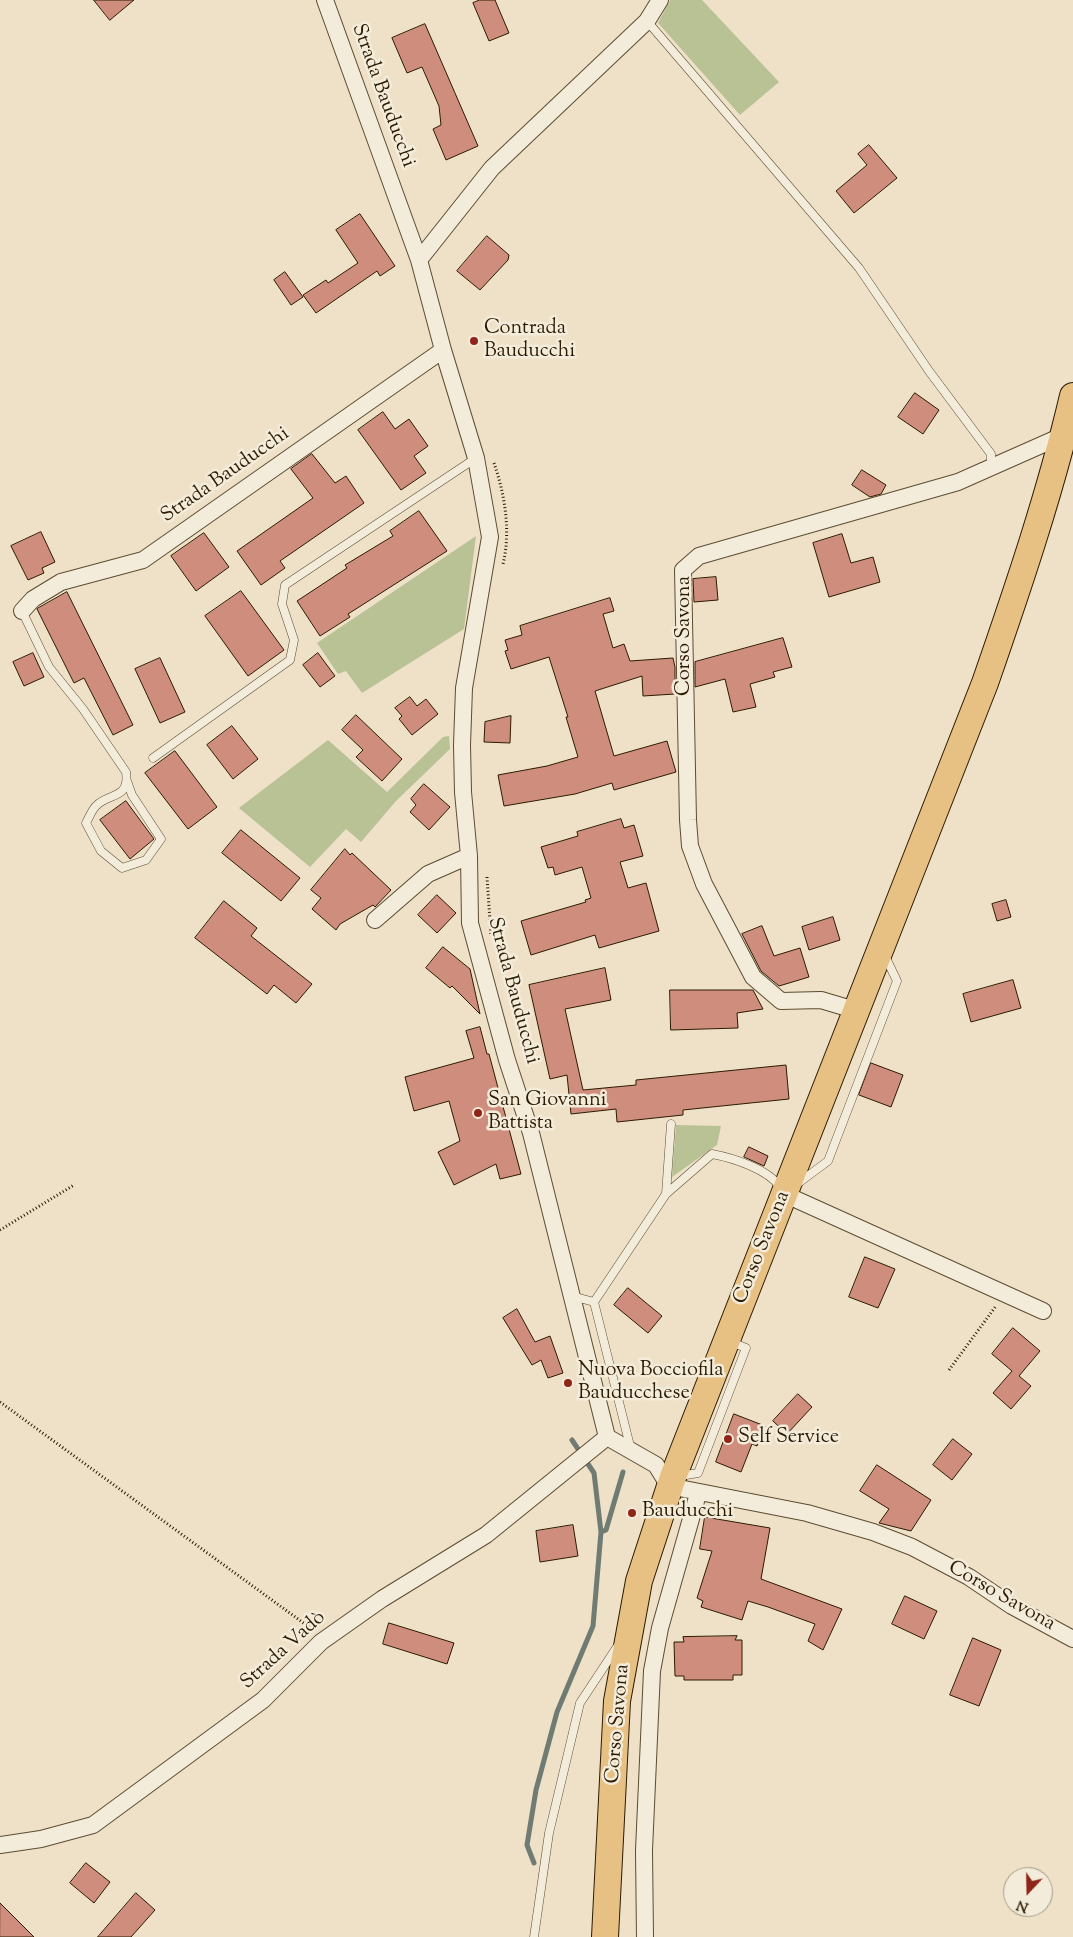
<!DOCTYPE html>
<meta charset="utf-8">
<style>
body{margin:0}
#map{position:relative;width:1073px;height:1937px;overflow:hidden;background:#eee1c7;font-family:"Sorts Mill Goudy",serif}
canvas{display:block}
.north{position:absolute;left:1003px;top:1867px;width:50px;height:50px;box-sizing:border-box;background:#f4ecdb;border:1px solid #a49883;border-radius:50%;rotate:201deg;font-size:14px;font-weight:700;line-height:20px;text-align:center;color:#2c1a00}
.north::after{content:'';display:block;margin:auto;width:18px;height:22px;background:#8f2418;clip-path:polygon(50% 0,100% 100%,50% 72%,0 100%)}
</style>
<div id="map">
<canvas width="1073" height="1937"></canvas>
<div class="north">N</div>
</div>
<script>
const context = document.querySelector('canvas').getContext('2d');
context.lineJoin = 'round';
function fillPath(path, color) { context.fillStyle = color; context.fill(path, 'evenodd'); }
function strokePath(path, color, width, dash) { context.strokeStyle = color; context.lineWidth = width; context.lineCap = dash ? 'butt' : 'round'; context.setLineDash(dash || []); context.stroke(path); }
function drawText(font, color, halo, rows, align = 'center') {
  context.font = font + ' "Sorts Mill Goudy",serif'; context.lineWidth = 5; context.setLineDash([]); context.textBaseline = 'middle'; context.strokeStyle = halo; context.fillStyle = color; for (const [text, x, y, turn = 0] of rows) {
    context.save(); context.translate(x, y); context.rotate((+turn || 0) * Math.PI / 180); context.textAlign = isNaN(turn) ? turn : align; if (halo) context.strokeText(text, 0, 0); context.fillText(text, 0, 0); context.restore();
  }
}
fillPath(new Path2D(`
 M670,0H702L779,82L740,115L658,23Z
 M476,536L464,629L362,693L346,671L338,674L317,643Z
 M449,736L450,749L396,801L361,842L346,829L310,867L239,808L328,740L387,792L443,737Z
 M676,1125L721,1126L717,1145L672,1177Z`), '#b9c295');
strokePath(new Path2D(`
 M601,1532L606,1530L623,1472
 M534,1863L527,1845L536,1790L557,1712L593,1626L601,1532L594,1473L572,1440`), '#707b73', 5);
const building = new Path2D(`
 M94,0H134L110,20Z
 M480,0H495L509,33L489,41L473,3Z
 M425,24L478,146L446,160L433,129L441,125L439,106L422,67L407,73L392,38Z
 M869,145L897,178L854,213L836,191L867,165L858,154Z
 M360,214L395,266L380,276L377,271L316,313L303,295L326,280L328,283L358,263L336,230Z
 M487,236L509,255L508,260L480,290L457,271Z
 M285,272L303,297L291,305L274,280Z
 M915,393L939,410L923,434L898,417Z
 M383,412L395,429L409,419L428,446L414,456L426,473L401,490L358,430Z
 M312,454L335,483L346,476L364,503L280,561L285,568L261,585L237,551L313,498L291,469Z
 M862,470L886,485L881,494L870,497L852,485Z
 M419,511L447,551L348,614L350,617L320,636L297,601L347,568L345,565L393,536L390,531Z
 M41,532L55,562L42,568L44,573L28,580L11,546Z
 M204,533L229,567L196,591L171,556Z
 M842,534L851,563L873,557L880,582L829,597L813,543Z
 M716,577L718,600L694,602L693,579Z
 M241,591L284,650L248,676L205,616Z
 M67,592L133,725L113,735L84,678L74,683L37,609Z
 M610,598L614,611L603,614L613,648L624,644L630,661L673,658L675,667V694L643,696L642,676L595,691L614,756L667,741L676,772L614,790L612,783L575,794L504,806L498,775L547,766L578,757L566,717H568L549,657L511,669L505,651L508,650L505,640L522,635L520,626Z
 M783,638L792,667L773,672L775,677L750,684L756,707L733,712L725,679L695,687V662Z
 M33,653L44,677L24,686L13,662Z
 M318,653L335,676L320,687L303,665Z
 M160,658L185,712L160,723L135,669Z
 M410,697L417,706L426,699L438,714L412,735L399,719L402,716L395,708Z
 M356,715L402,759L382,781L356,757L363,750L342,730Z
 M511,716L510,743L484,742L485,722Z
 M232,726L258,759L233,779L207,745Z
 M175,751L217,807L188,829L145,773Z
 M424,784L450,807L429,830L410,812L416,805L411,799Z
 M126,801L154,839L130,859L100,820Z
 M621,819L624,828L634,825L643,856L620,862L628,888L646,883L659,931L599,948L595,935L531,955L521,921L586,902L585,900L591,898L582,867L555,875L553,867L548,868L541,847L578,836L577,832Z
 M241,830L300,878L281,901L222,853Z
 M345,849L350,855L352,853L391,890L375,907L373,905L340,924L336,930L312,909L321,898L311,890Z
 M437,895L456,913L437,933L418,915Z
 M1006,900L1011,917L997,921L992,904Z
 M224,901L257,928L251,936L312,984L296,1003L274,985L267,994L195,938Z
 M833,917L840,940L809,950L802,927Z
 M762,926L774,956L800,948L809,977L779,986L761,971L742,934Z
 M443,947L470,969L480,1014L452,986L450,988L426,968Z
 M605,968L611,1000L565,1009L583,1090L636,1085V1080L786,1065L789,1099L683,1110V1115L617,1122L616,1109L571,1114L567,1075L550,1079L529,985Z
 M1013,980L1021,1008L971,1022L963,994Z
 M670,990H753L763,1009L737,1013L738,1028L671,1030Z
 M480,1027L487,1054H489L521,1174L500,1179L496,1164L454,1185L438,1152L460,1141L449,1101L414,1111L405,1077L474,1058L466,1031Z
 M871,1063L903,1075L891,1107L859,1095Z
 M749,1147L768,1156L764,1166L744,1157Z
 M865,1257L895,1269L878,1308L849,1297Z
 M628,1288L662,1316L648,1333L614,1305Z
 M517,1309L535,1342L550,1336L563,1373L548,1378L541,1360L532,1365L503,1318Z
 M1013,1328L1040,1351L1019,1376L1031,1386L1011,1409L993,1393L1012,1371L992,1354Z
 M798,1394L812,1407L787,1434L773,1421Z
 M734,1414L765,1426L757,1446L752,1444L741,1472L716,1462Z
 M953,1439L972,1454L952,1480L933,1465Z
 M877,1465L931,1500L911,1531L879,1523L889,1509L860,1491Z
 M705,1517L770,1528L761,1579L842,1609L823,1650L808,1641L815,1624L768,1607L748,1601L742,1620L701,1607L703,1601L697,1598L712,1551L700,1549Z
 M573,1525L578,1556L540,1562L536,1531Z
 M905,1596L937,1611L924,1639L892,1624Z
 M389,1623L454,1643L447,1664L383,1644Z
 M737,1636L735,1640H742V1675H733V1680H684V1676H675L674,1642H684L683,1637Z
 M973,1638L1001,1650L979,1706L950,1695Z
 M86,1863L110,1882L94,1903L70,1883Z
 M136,1893L155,1910L131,1937H98Z
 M0,1903L34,1937H0Z`);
fillPath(building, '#cf8e7d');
strokePath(building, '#2c1a00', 1);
const lane = new Path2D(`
 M647,21L859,268L929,371L991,454V468
 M22,611L49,667L83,709L126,772C130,799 109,793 97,805C92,809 89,818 86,823L101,851L122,868L146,860L161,839L132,795L127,781
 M153,758L290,660L294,640L282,604L285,585L476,458
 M797,1184L828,1161L897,981L885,956
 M666,1194L671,1124
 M572,1296L594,1302
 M631,1450L594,1302L666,1194L712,1154C733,1158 768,1169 780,1187
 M680,1476L698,1473L746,1348L731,1342
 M534,1937L549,1833L580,1703L617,1647`);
const street = new Path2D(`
 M325,0L419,260L443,350L476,458L490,537L464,688L462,745L463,792L469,856L470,923L507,1060L531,1133L607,1437L656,1465L669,1486L807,1513L873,1532L912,1547L969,1577L1012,1606L1073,1639
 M419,260L492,168L647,21L660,0
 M22,611L33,599L61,582L143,560L443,350
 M375,920L428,874L469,856
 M858,1011L821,1000L781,1001L753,977L704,884L690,846L688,820L683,570L699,556L958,482L1064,435
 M784,1194L1043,1311
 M0,1845L41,1839L93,1825L263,1700L321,1642L382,1599L486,1535L607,1437
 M645,1937L644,1850L652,1671L660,1628L698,1494`);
const primary = new Path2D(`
 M605,1937L617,1701L639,1581L673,1477L985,683C1018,588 1050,494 1073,396`);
strokePath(lane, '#5c4c32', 9);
strokePath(street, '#5c4c32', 18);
strokePath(primary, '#2c1a00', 28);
strokePath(new Path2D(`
 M494,463C505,495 511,532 503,564
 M487,877L491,936
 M0,1230L74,1185
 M949,1370L996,1306
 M0,1402L309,1627L311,1631`), '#2c1a00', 3, [1, 2.5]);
strokePath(lane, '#f4ecdb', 8);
strokePath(street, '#f4ecdb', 16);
strokePath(primary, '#e7c084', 26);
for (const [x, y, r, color] of [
 [474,341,5,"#8f2418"],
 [478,1113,5,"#8f2418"],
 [568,1383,5,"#8f2418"],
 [728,1439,5,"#8f2418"],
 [632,1513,5,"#8f2418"]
]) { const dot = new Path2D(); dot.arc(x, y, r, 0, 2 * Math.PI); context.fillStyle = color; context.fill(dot); strokePath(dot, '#f4ecdb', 2); }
drawText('20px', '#2c1a00', '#f4ecdb', [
 ["Strada Bauducchi",382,96,70],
 ["Strada Bauducchi",226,476,-35],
 ["Corso Savona",686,636,-90],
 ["Strada Bauducchi",512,991,75],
 ["Corso Savona",763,1248,-68],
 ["Corso Savona",1001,1597,30],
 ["Strada Vadò",284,1651,-42],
 ["Corso Savona",619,1724,-85]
]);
drawText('20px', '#2c1a00', '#f4ecdb', [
 ["Contrada",484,330],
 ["Bauducchi",484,353],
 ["San Giovanni",488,1102],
 ["Battista",488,1125],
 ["Nuova Bocciofila",578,1372],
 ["Bauducchese",578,1395],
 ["Self Service",738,1439],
 ["Bauducchi",642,1513]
], 'left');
</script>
